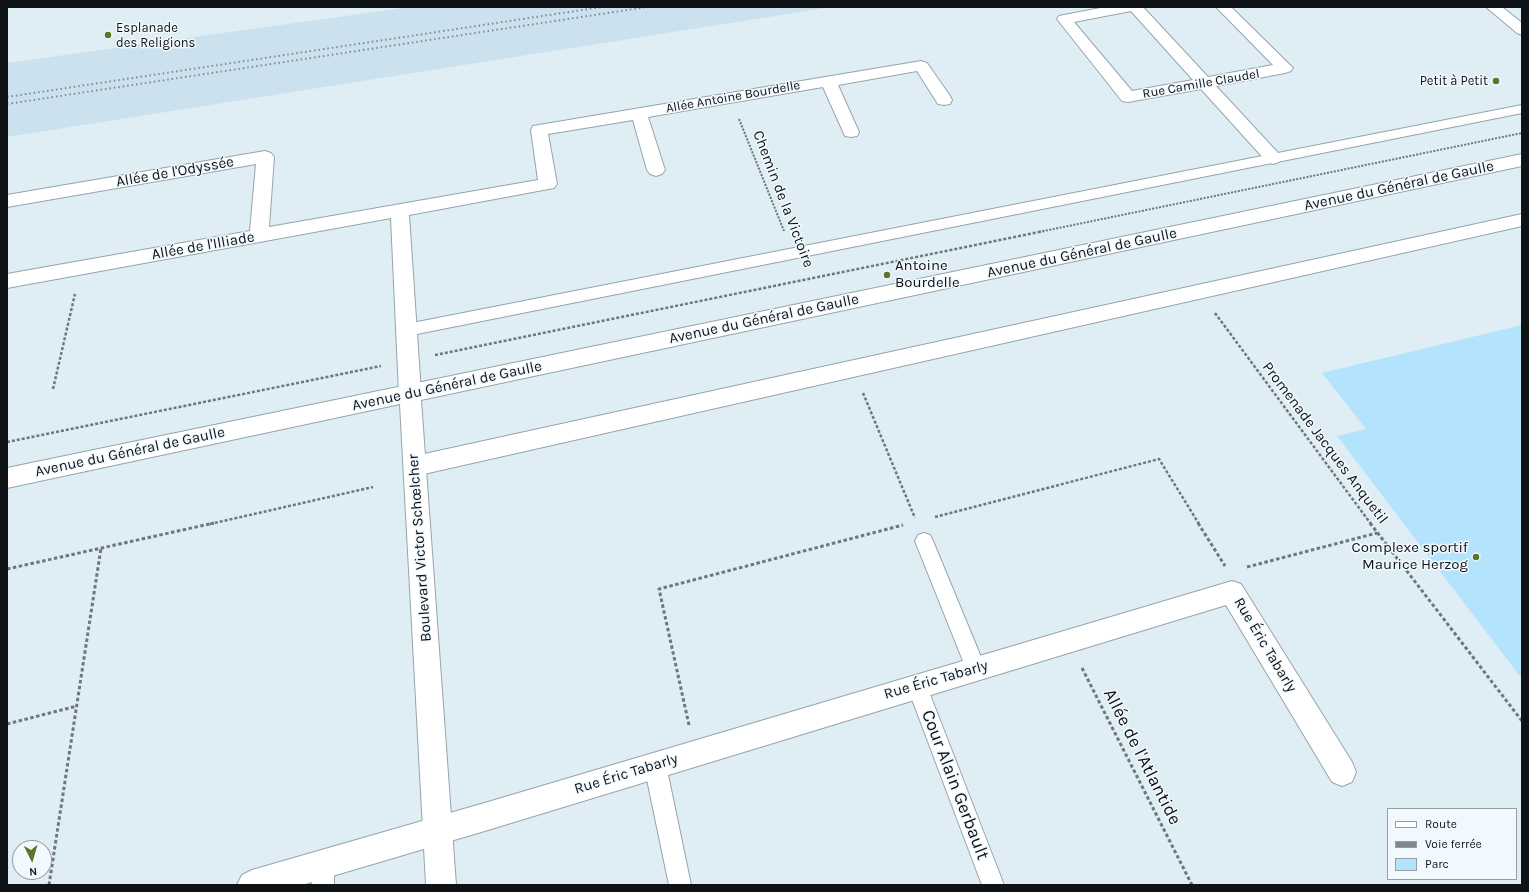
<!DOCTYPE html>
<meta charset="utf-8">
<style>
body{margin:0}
#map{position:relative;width:1529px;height:892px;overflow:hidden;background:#dfedf5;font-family:Karla,sans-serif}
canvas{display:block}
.frame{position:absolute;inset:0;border:8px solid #0f1316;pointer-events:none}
.legend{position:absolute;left:1387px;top:808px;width:130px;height:72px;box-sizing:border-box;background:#f1f9fe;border:1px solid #979da1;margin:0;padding:5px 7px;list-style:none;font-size:12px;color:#0f1316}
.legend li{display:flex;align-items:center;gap:8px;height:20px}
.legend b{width:20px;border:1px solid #979da1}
.north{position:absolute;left:12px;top:840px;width:40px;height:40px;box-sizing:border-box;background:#f1f9fe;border:1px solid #979da1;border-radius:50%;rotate:175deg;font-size:11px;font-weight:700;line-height:16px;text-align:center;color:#0f1316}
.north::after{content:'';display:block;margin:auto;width:14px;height:18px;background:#59762a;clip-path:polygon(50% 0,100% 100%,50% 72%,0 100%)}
</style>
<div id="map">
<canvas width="1529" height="892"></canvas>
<div class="frame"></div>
<ul class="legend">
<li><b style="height:5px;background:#fff"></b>Route</li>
<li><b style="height:5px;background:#80898f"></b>Voie ferrée</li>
<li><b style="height:11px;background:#b4e3fd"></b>Parc</li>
</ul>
<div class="north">N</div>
</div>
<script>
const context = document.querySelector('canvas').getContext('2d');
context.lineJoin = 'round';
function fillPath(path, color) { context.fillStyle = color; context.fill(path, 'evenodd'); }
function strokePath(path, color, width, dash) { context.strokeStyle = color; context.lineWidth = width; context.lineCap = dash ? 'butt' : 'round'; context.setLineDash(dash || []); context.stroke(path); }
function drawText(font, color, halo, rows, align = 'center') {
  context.font = font + ' Karla,sans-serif'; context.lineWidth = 3; context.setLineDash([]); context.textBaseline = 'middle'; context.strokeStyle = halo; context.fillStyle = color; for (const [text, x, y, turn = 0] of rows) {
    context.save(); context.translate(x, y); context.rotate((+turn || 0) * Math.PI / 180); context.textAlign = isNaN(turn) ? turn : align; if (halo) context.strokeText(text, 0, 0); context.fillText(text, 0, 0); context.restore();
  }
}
fillPath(new Path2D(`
 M410,7H832L7,137V63Z`), '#cce1ee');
fillPath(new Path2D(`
 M1522,325V679L1337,436L1366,429L1322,373Z`), '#b4e3fd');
const service = new Path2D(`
 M1522,105V113L407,336L402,334L399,330L402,326L407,324Z
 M924,533L930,535L933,541L986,669L983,676L976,679L969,676L915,541L918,535Z
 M917,676L924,679L1004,885H982L907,686L910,679Z
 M655,754L662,758L666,765L691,885H669L644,765L648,758Z
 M323,853L331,856L334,864V885H312V864L315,856Z`);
const minor = new Path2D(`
 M1106,7H1143L1208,77L1273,65L1216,7H1231L1293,68L1291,71L1285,73L1216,86L1279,154L1282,158L1279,162L1273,164L1267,162L1201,89L1128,102L1122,101L1057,19L1059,16L1064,15ZM1131,11L1193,80L1132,91L1074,22Z
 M1486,7H1502L1522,23V35L1517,33Z
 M921,61L927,63L950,96L952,100L950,104L944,105L938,104L917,71L838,85L859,132L857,136L851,137L845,136L823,87L648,117L665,170L662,174L656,176L650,174L647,170L633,120L548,134L557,184L554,188L409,215L421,393L417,399L410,402L403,399L399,393L391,218L7,288V274L250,231L256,164L7,207V195L265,151L271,153L274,157L269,227L538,180L531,130L533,126L539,125Z
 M1522,214V226L415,476L407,473L404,466L407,459L415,456Z
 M1232,581L1241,584L1352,762L1356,772L1352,782L1342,786L1332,782L1226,605L488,830L302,885H237L242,875L252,870L488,802Z`);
const secondary = new Path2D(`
 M1522,154V166L421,400L456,885H426L400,404L7,488V468Z`);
strokePath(service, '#97a4ac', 2);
strokePath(minor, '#97a4ac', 2);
strokePath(secondary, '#97a4ac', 2);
strokePath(new Path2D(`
 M739,119L784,231
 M1039,232L1522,133`), '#6e777c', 2, [2, 1.5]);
strokePath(new Path2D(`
 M1215,313L1371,524
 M435,355L1044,231
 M53,389L75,294
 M863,393L915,518
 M7,442L381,366
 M935,517L1159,459L1199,524
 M210,524L373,487`), '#6e777c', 2.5, [3, 2]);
strokePath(new Path2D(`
 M1198,523L1225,566
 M1370,523L1522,721
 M1247,567L1377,533
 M7,569L214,523
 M1082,668L1192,885
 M7,724L77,706
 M689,725L659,589L903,525
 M49,885L101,548`), '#6e777c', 3, [3.5, 2.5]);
fillPath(service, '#fff');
fillPath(minor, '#fff');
fillPath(secondary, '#fff');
strokePath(new Path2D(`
 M7,97L602,7
 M7,104L647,7`), '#80898f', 2, [1.5, 3]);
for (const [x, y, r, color] of [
 [108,35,4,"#59762a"],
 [1496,81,4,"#59762a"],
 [887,275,4,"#59762a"],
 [1476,557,4,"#59762a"]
]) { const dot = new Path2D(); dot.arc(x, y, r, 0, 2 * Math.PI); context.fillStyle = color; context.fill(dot); strokePath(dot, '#f1f9fe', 1.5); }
drawText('13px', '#0f1316', '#f1f9fe', [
 ["Esplanade",116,28],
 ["des Religions",116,43],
 ["Petit à Petit",1488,81,"right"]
], 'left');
drawText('13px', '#0f1316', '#f1f9fe', [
 ["Rue Camille Claudel",1201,84,-10],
 ["Allée Antoine Bourdelle",733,97,-10]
]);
drawText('15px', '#0f1316', '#f1f9fe', [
 ["Allée de l'Odyssée",175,172,-10],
 ["Avenue du Général de Gaulle",1399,186,-12],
 ["Chemin de la Victoire",783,199,69],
 ["Allée de l'Illiade",203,246,-10],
 ["Avenue du Général de Gaulle",1082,253,-12],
 ["Avenue du Général de Gaulle",764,319,-12],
 ["Avenue du Général de Gaulle",447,386,-12],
 ["Promenade Jacques Anquetil",1325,443,53],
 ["Avenue du Général de Gaulle",130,452,-12],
 ["Boulevard Victor Schœlcher",420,548,-94],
 ["Rue Éric Tabarly",1265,645,59],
 ["Rue Éric Tabarly",936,680,-16],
 ["Rue Éric Tabarly",626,774,-17]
]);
drawText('15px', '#0f1316', '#f1f9fe', [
 ["Antoine",895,266],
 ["Bourdelle",895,283],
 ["Complexe sportif",1468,548,"right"],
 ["Maurice Herzog",1468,565,"right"]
], 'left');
drawText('18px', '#0f1316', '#f1f9fe', [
 ["Allée de l'Atlantide",1142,757,63],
 ["Cour Alain Gerbault",955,785,69]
]);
</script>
